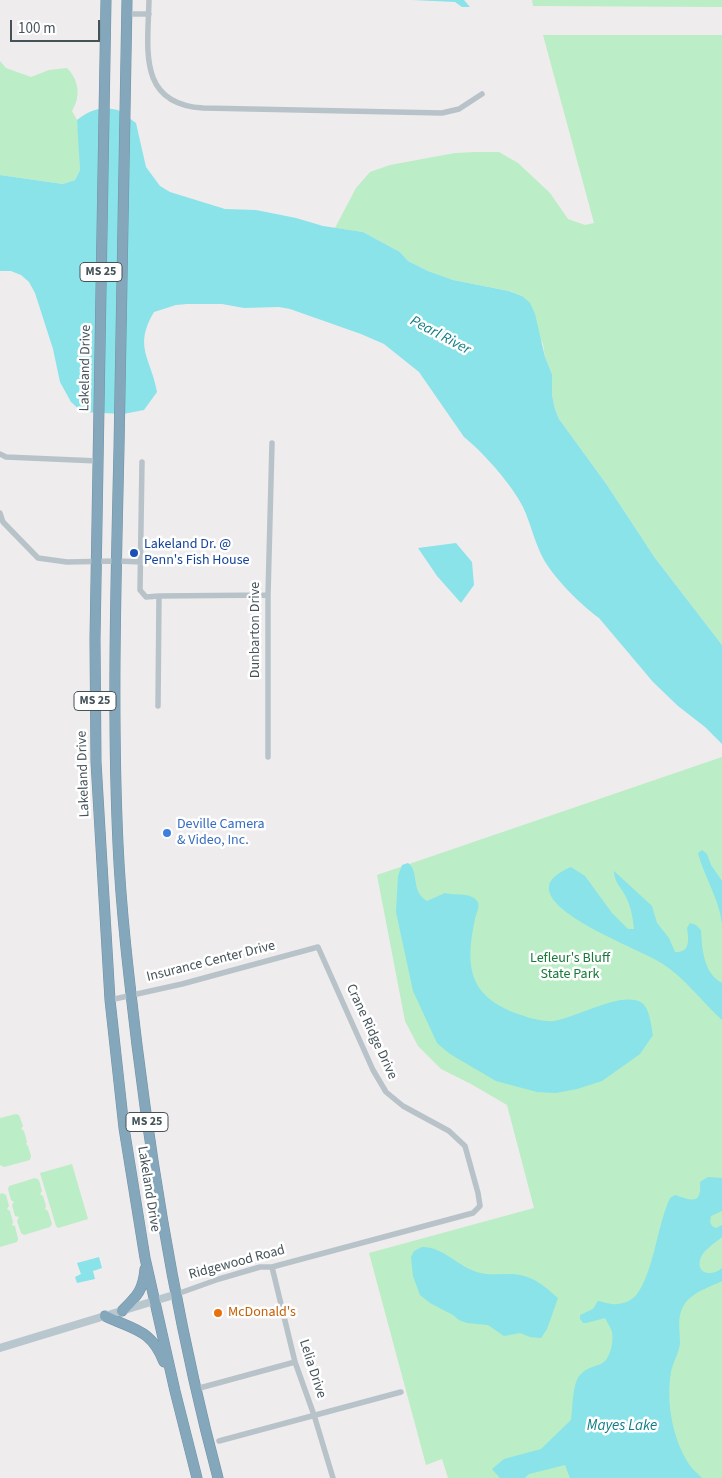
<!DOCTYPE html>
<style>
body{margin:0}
#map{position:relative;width:722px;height:1478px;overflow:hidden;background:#efeced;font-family:"Source Sans 3",sans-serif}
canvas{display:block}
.scale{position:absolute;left:10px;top:20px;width:90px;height:22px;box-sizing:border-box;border:2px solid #455359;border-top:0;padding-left:6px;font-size:15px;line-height:18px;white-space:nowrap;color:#455359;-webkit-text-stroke:4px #fff;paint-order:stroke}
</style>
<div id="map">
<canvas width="722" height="1478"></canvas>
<div class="scale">100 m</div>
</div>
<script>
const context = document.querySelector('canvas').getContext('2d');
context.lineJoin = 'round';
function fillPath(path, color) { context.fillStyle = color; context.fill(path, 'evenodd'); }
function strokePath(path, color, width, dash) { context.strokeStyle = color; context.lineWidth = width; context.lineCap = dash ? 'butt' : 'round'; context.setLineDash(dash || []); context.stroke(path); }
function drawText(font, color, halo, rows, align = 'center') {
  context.font = font + ' "Source Sans 3",sans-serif'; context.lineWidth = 5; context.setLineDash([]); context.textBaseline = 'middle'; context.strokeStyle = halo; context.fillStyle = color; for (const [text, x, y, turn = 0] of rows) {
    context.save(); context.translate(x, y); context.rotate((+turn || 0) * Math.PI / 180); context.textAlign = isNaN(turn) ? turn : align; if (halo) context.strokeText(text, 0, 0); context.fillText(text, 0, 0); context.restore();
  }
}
fillPath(new Path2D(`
 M532,0H722V7L533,6Z
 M543,35H722V645L655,558L607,485L559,419L555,409L552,395V374L545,357L543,344L522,296L510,291L453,280L428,271L408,261L400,252L363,232L335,228L356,188L370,172L390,165L455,153L477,152H499L518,163L550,193L568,219L585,225L594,223Z
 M0,61L6,68L31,77L49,70L67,68C79,80 81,96 72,111L77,120L79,135L80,170L75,180L63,184L0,175Z
 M722,757V1478H448L442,1459L426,1465L369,1253L534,1208L507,1105L471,1084L441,1069L418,1046L405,1021L377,875Z
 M16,1114L19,1115L23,1126L21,1129L24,1131L27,1142L26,1144L28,1146L31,1156L30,1160L4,1167L0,1165V1118Z
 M72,1164L88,1219L58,1228L56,1226L40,1173Z
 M35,1178L39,1180L42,1191L40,1194L43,1196L46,1206L45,1209L48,1211L52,1224L50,1227L24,1235L21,1233L17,1221L19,1217L15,1216L12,1205L14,1202L11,1200L8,1189L9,1186Z
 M2,1193L6,1195L9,1206L7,1209L10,1211L13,1222L12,1225L15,1226L18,1239L17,1242L0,1247V1194Z`), '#bbedc6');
fillPath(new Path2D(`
 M412,0H464L470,7H462L455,2Z
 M106,108L118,110L136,123L146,167L160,186L170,192L225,209L256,210L296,218L323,226L363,232L400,252L408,261L428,271L453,280L509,291L522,296L530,303L535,314L545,357L552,374V395L555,409L559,419L607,485L655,558L722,645V744L705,727L678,706L653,682L599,618C581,605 556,580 544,560C535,544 531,524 523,507C512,485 484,453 464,437L419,372L384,344L361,334L290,309L279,307L244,308L222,304H187L176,305L154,312C133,347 151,358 157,392L144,410L123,414L82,412L71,402L60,382L53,349L35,293L29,282L21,275L11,271H0V175L63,184L75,180L80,170L77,120C87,112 94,109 106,108Z
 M456,543L472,562L474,585L461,603L437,576L418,548Z
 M702,850L707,854L711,865L722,881V924C720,901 704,876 698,853Z
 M408,863C420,872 410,891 427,901L445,893C455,896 471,892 477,901C481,906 476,913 475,919C464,970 470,999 524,1016C532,1019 546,1022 554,1021C576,1018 623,990 642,1003C650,1009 651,1026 653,1035L640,1054L602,1081L577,1089L556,1093L537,1092L496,1081L450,1054L437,1043L413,991L396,912L398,876L402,865Z
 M571,867L585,876L612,913L628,929H634C633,918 631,907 626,897C621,887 614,882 614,871L652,906L657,923L669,938L675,952C690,953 689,940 687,928L690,923L696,925L701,930C702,948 703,973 722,983V1020C702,1002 686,979 663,964C642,950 544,915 549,886C550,877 564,870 571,867Z
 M708,1177L722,1178V1211L711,1216L710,1222L712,1226L716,1228L722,1225V1237C715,1243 705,1249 701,1257C694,1274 712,1277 722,1268V1281C710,1287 695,1291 686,1302C676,1315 680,1328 680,1343C679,1353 673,1362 671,1372C666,1401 672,1436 687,1461C690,1467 697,1473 702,1478H570L565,1465L529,1474L525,1478H500L492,1469L504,1459L541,1449L571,1420C573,1408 572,1384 580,1375C586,1368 593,1367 601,1364C610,1360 614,1342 612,1332C611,1328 607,1322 605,1318L586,1323H583L580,1319V1315L593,1309L598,1301C604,1302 611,1305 617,1304C624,1304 633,1300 637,1294C654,1271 657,1226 670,1198L675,1195C691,1200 702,1206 700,1182Z
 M422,1247C443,1247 455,1264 474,1271C488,1276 494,1274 508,1274C531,1274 542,1284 558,1298L547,1329L541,1338L530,1337L520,1333L504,1336L488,1325L467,1323L459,1320L453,1315L430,1303L420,1295L413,1276L411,1257L414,1251Z
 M99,1257L102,1268L93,1271L95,1279L77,1283L75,1277L81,1274L77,1263Z`), '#89e3e9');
const highway = new Path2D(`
 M106,0L95,639L96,762L110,1000L124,1128L145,1258L175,1391L197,1478
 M127,0C124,149 122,299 119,448C116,580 112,712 118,844C121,911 129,978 137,1045C155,1190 180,1336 218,1478
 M122,1311C137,1296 143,1291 145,1269
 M105,1316C134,1330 151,1329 164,1362`);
strokePath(highway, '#7092a6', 11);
strokePath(new Path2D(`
 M149,0C148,49 137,104 203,108L442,113L459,109L482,94
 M126,14H149
 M0,454L6,457L98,461
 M142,462L140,590L146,597L159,596L158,706
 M0,513L3,522L38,558L67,562L117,561L142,562
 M159,596L268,595
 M268,757V595L272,443
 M110,1000L182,984L318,947L373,1070L386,1092L403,1106L449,1131L465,1146L478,1193L480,1206L473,1213L272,1267H260L219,1279L177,1294
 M272,1267L295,1362L314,1415L333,1478
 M196,1389L295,1362
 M219,1441L401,1392`), '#b8c3c9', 5.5);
strokePath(new Path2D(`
 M0,1348L177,1294`), '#b8c6ce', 8);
strokePath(highway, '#85a7bb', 10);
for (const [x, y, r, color] of [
 [134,553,5,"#1a4fb4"],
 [167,833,5,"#3f7fe0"],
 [218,1313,5,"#e8710a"]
]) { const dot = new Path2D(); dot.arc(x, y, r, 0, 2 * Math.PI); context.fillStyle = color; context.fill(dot); strokePath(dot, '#fff', 2); }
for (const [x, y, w] of [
 [101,272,42],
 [95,701,42],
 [147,1122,42]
]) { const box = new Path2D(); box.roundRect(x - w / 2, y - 9.5, w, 19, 4); context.fillStyle = '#fff'; context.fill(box); strokePath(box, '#455359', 1); }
drawText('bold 12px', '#455359', null, [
 ["MS 25",101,272],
 ["MS 25",95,701],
 ["MS 25",147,1122]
]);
drawText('14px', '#455359', '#fff', [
 ["Lakeland Drive",86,368,-89],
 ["Dunbarton Drive",256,630,-90],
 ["Lakeland Drive",84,774,-92],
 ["Insurance Center Drive",211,962,-14],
 ["Crane Ridge Drive",371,1032,65],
 ["Lakeland Drive",148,1189,81],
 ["Ridgewood Road",237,1263,-15],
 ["Lelia Drive",312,1369,72]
]);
drawText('14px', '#164399', '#fff', [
 ["Lakeland Dr. @",144,545],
 ["Penn's Fish House",144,561]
], 'left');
drawText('14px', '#366cbe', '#fff', [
 ["Deville Camera",177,825],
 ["& Video, Inc.",177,841]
], 'left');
drawText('14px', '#19783a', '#fff', [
 ["Lefleur's Bluff",570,959],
 ["State Park",570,975]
]);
drawText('14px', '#c56008', '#fff', [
 ["McDonald's",228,1313]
], 'left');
drawText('italic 15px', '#107e85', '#fff', [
 ["Pearl River",440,336,28],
 ["Mayes Lake",622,1427]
]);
</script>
